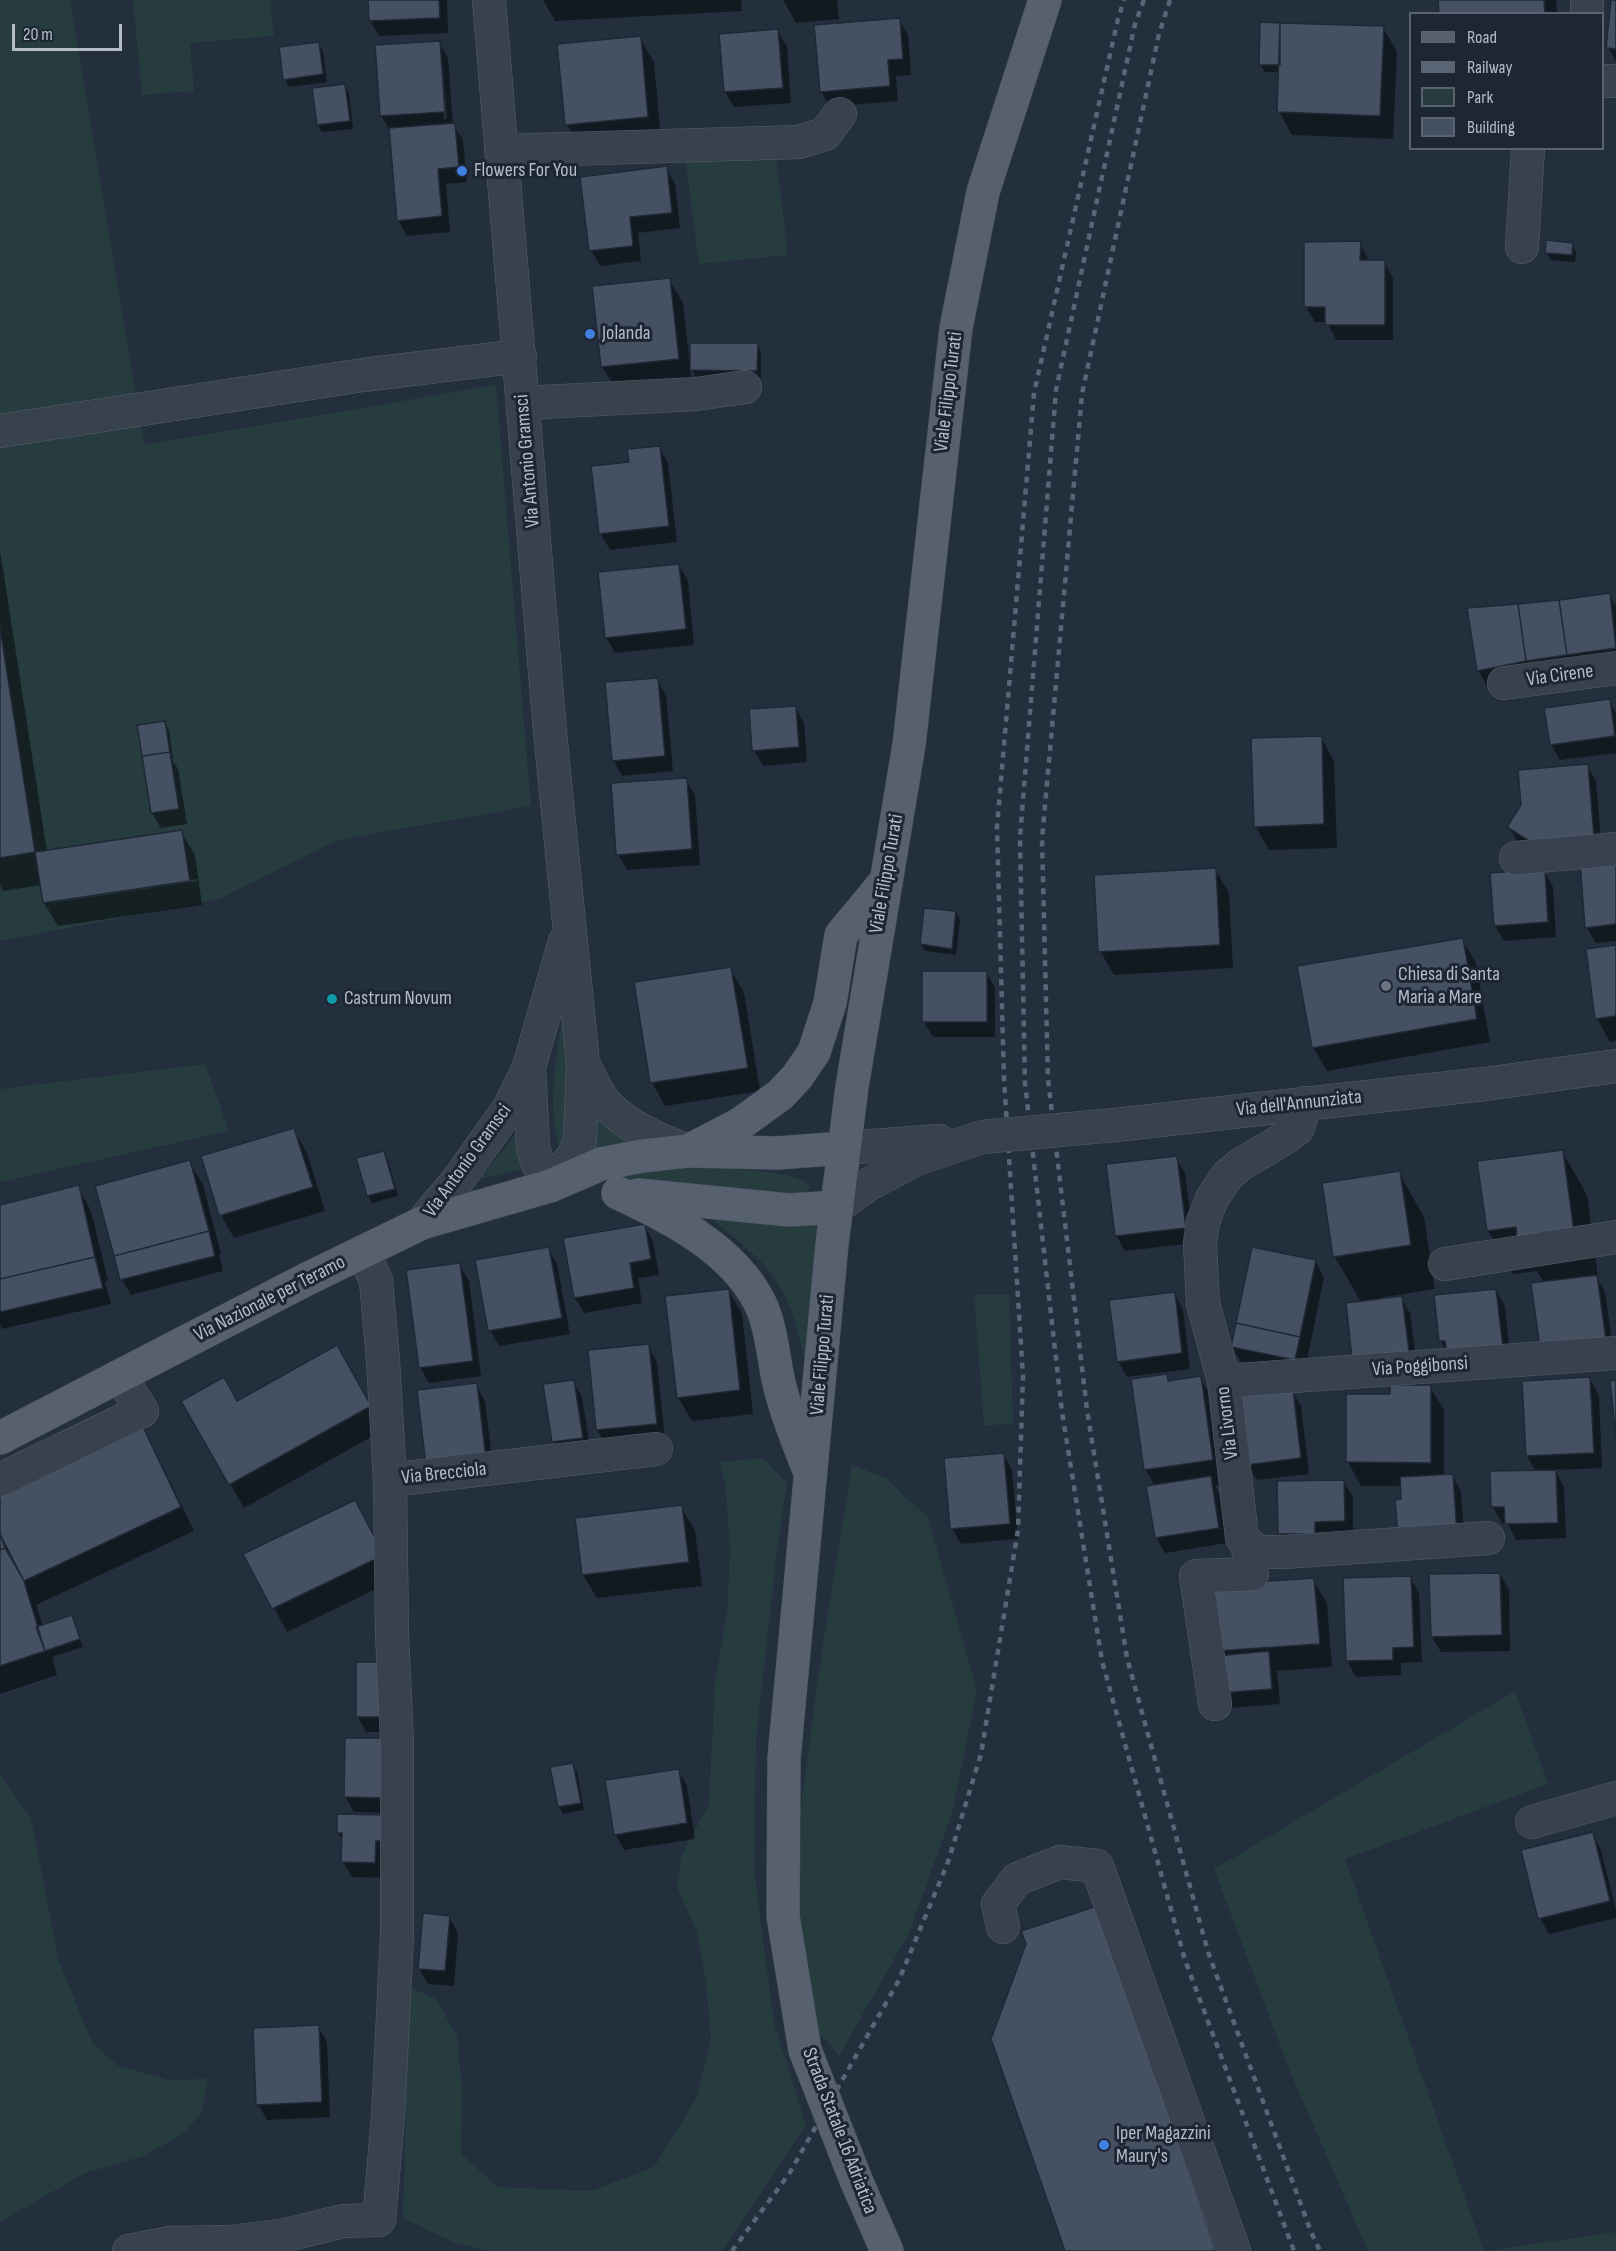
<!DOCTYPE html>
<style>
body{margin:0}
#map{position:relative;width:1616px;height:2251px;overflow:hidden;background:#242f3e;font-family:"Sofia Sans Condensed",sans-serif}
canvas{display:block}
.legend{position:absolute;left:1409px;top:12px;width:195px;height:138px;box-sizing:border-box;background:#1d2633;border:2px solid #59626f;margin:0;padding:8px 10px;list-style:none;font-size:18px;color:#b4bcc9}
.legend li{display:flex;align-items:center;gap:12px;height:30px}
.legend b{width:30px;border:2px solid #59626f}
.scale{position:absolute;left:12px;top:24px;width:110px;height:27px;box-sizing:border-box;border:3px solid #b4bcc9;border-top:0;padding-left:8px;font-size:18px;line-height:21px;white-space:nowrap;color:#b4bcc9;-webkit-text-stroke:4px #1d2633;paint-order:stroke}
</style>
<div id="map">
<canvas width="1616" height="2251"></canvas>
<ul class="legend">
<li><b style="height:8px;background:#56606e"></b>Road</li>
<li><b style="height:8px;background:#5a6575"></b>Railway</li>
<li><b style="height:16px;background:#263c3f"></b>Park</li>
<li><b style="height:16px;background:#455162"></b>Building</li>
</ul>
<div class="scale">20 m</div>
</div>
<script>
const context = document.querySelector('canvas').getContext('2d');
context.lineJoin = 'round';
function fillPath(path, color) { context.fillStyle = color; context.fill(path, 'evenodd'); }
function strokePath(path, color, width, dash) { context.strokeStyle = color; context.lineWidth = width; context.lineCap = dash ? 'butt' : 'round'; context.setLineDash(dash || []); context.stroke(path); }
function drawText(font, color, halo, rows, align = 'center') {
  context.font = font + ' "Sofia Sans Condensed",sans-serif'; context.lineWidth = 6; context.setLineDash([]); context.textBaseline = 'middle'; context.strokeStyle = halo; context.fillStyle = color; for (const [text, x, y, turn = 0] of rows) {
    context.save(); context.translate(x, y); context.rotate((+turn || 0) * Math.PI / 180); context.textAlign = isNaN(turn) ? turn : align; if (halo) context.strokeText(text, 0, 0); context.fillText(text, 0, 0); context.restore();
  }
}
fillPath(new Path2D(`
 M0,0H70L144,445L496,385L531,806L338,840L219,899L0,941Z
 M133,0H270L274,36L190,43L194,91L142,95Z
 M776,159L788,255L699,264L686,162Z
 M564,1010L572,1105L562,1154C545,1116 557,1050 564,1010Z
 M205,1064L229,1131L0,1182V1089Z
 M594,1110L635,1140L591,1155Z
 M528,1119L536,1166L480,1179Z
 M698,1168C719,1168 796,1170 809,1185V1189L801,1195L613,1177L665,1169Z
 M709,1217L820,1226L805,1366C800,1340 795,1314 782,1290C766,1260 734,1238 709,1217Z
 M1009,1294L1013,1423L984,1426L974,1295Z
 M763,1458L787,1483L777,1549L756,1739L754,1869L774,2023L806,2125L725,2247L720,2251H487L451,2241L403,2218L409,1987L436,1999L457,2036L462,2091L461,2154L498,2187L591,2191L654,2167L696,2099L711,2039L706,1981L697,1932L677,1887L681,1856L709,1804L715,1682L727,1613L730,1548L726,1488L720,1462Z
 M852,1465L886,1478L928,1518L977,1690L952,1813L909,1933L839,2056L819,2032L810,2004L800,1956L799,1820L822,1651Z
 M1515,1691L1548,1784L1345,1859L1484,2251H1368L1289,2069L1214,1869Z
 M0,1775L31,1818L58,1958L92,2043L117,2065L168,2080L208,2079L201,2113L182,2135L141,2157L85,2173L0,2222Z
 M1616,2232V2251H1485Z`), '#263c3f');
fillPath(new Path2D(`
 M369,0H447L448,33L379,36L370,20Z
 M543,0H741L742,11L555,21Z
 M783,0H837L839,19L796,23Z
 M1440,0H1556L1557,14H1440Z
 M1612,0H1616V62L1608,47Z
 M899,20L908,35L911,75L896,76L898,101L830,107L821,91Z
 M1383,28L1397,51L1393,139L1292,135L1279,111L1280,72H1265L1261,65Z
 M777,31L787,46L791,103L734,107L725,92Z
 M640,38L654,62L661,140L580,148L567,124Z
 M439,42L448,58L453,125L463,140L467,182L446,184L450,232L407,236L398,220L391,132L381,116ZM439,57H442L447,119H444Z
 M319,44L323,51L327,82L289,87L285,79Z
 M344,86L349,93L353,129L322,132L318,125Z
 M666,168L675,184L680,228L638,233L641,261L600,266L591,250Z
 M1360,243L1369,262H1384L1393,278V340H1336L1327,322H1315L1306,307Z
 M1572,244L1576,252L1575,262L1551,260L1547,253Z
 M669,280L683,303L690,364L757,345L761,352V378L696,377L690,367L692,382L616,390L602,366Z
 M659,447L668,463L677,542L610,550L601,534L593,467L630,463Z
 M0,550L47,852L181,832L195,855L202,905L58,926L44,903L41,885L3,891L0,885ZM197,879V881L51,903V900Z
 M679,565L688,581L694,645L615,653L606,637Z
 M1609,595L1616,606V665L1487,686L1478,670Z
 M657,680L666,695L673,771L622,776L613,760Z
 M1609,701L1616,713V753L1560,760L1551,744Z
 M795,707L804,723L807,762L763,766L754,750Z
 M165,723L169,730L173,761L178,769L187,824L161,828L152,813Z
 M1321,737L1334,761L1337,848L1269,850L1255,826Z
 M1587,765L1596,781L1602,852L1518,843L1509,827Z
 M686,780L695,795L700,865L627,870L618,854Z
 M1616,862V941L1596,943L1587,928Z
 M1215,869L1229,893L1233,968L1114,975L1100,951Z
 M1544,871L1553,887L1556,937L1504,941L1495,926Z
 M956,912L960,920L956,955L925,951L921,944Z
 M1462,939L1476,963L1490,1042L1327,1071L1313,1047Z
 M1616,947V1041L1610,1042L1597,1018Z
 M730,969L744,992L760,1091L665,1106L652,1082Z
 M986,972L995,988V1037H933L924,1022Z
 M293,1129L307,1153L325,1211L234,1238L221,1215Z
 M1562,1151L1587,1195L1598,1276H1596L1605,1292L1614,1355L1544,1283L1537,1271L1513,1274L1488,1230Z
 M384,1153L388,1160L398,1196L372,1203L368,1196L358,1160Z
 M1176,1158L1185,1173L1194,1243L1125,1251L1116,1235Z
 M189,1162L203,1185L221,1254L219,1255L223,1271L131,1295L122,1280L97,1187Z
 M1399,1173L1424,1217L1435,1289L1379,1298L1380,1300L1401,1298L1410,1313L1418,1375L1361,1302L1335,1257Z
 M78,1187L91,1211L108,1281L105,1282L111,1304L2,1329L0,1325V1207Z
 M644,1225L653,1241L659,1275L638,1278L642,1303L584,1313L575,1298Z
 M548,1248L557,1264L570,1334L499,1346L490,1330Z
 M1315,1261L1324,1277L1304,1375L1241,1362L1232,1346Z
 M460,1265L469,1281L481,1376L429,1383L420,1367Z
 M728,1290L742,1314L753,1414L692,1421L678,1397Z
 M1496,1290L1505,1306L1511,1364L1457,1369L1440,1341Z
 M1174,1293L1183,1309L1190,1369L1127,1377L1118,1361Z
 M648,1346L657,1362L665,1440L606,1445L597,1430Z
 M336,1347L384,1430L244,1508L183,1401L237,1403Z
 M1166,1376L1170,1382L1200,1378L1214,1401L1226,1484L1215,1485L1219,1493L1227,1543L1165,1553L1156,1538L1155,1486L1146,1470L1132,1380Z
 M1590,1379L1599,1395L1602,1468L1555,1470L1564,1487L1566,1538L1516,1540L1507,1522L1502,1523L1493,1507L1536,1472L1527,1456Z
 M573,1381L582,1397L591,1453L562,1457L553,1441Z
 M476,1385L485,1401L494,1474L437,1482Z
 M1430,1387L1444,1410V1476L1452,1475L1461,1491L1465,1548L1403,1501L1402,1486H1361L1348,1462L1391,1396Z
 M1292,1391L1301,1406L1309,1474L1257,1480L1248,1465Z
 M143,1429L156,1453L194,1531L36,1605L43,1626L71,1616L83,1647L52,1657L57,1675L0,1694V1496Z
 M1003,1454L1012,1470L1018,1539L961,1544L952,1528Z
 M1344,1482L1353,1497V1537L1289,1549L1280,1534Z
 M354,1502L397,1579L287,1632L245,1554Z
 M681,1507L695,1530L702,1586L597,1598L583,1575Z
 M1500,1574L1509,1590L1510,1651L1441,1652L1432,1637Z
 M1410,1577L1419,1593L1422,1662L1401,1663V1675L1356,1677L1347,1661Z
 M1313,1580L1327,1603L1332,1667L1277,1671L1280,1704L1230,1708L1217,1651Z
 M357,1663L392,1732H366L357,1716Z
 M346,1739L393,1813L354,1812L345,1796Z
 M573,1765L577,1772L584,1810L563,1814L559,1806Z
 M678,1770L687,1786L695,1839L624,1850L615,1834Z
 M386,1816L384,1878L352,1877L343,1862V1841L338,1833Z
 M1592,1834L1601,1850L1616,1910V1918L1549,1934L1540,1918Z
 M449,1917L458,1933L454,1986L428,1984L419,1968Z
 M318,2027L327,2042L330,2117L267,2120L258,2104Z`), '#0007');
const building = new Path2D(`
 M368,0H439L440,18L369,21Z
 M1438,0H1544L1545,14H1439Z
 M1611,0H1616V49L1606,48Z
 M900,18L903,59L888,60L890,86L820,92L814,25Z
 M1260,22L1280,23V65H1259Z
 M1280,23L1384,26L1380,116L1277,112Z
 M778,29L783,88L724,92L719,34Z
 M641,36L648,117L565,125L557,44Z
 M440,41L445,112L380,116L375,45Z
 M319,42L323,74L283,80L279,47Z
 M345,84L350,121L317,125L312,88Z
 M455,123L459,167L438,169L442,216L397,221L389,128Z
 M667,166L672,213L630,217L633,246L589,251L580,177Z
 M1546,240L1573,243L1572,255L1545,253Z
 M1361,241L1360,260H1385V325H1325V307H1304V242Z
 M670,278L679,359L601,367L592,286Z
 M690,343H758L757,371L690,370Z
 M660,446L669,526L599,534L591,466L629,462L627,449Z
 M679,564L686,629L605,638L598,572Z
 M1610,593L1616,648L1567,655L1559,600Z
 M1559,600L1567,655L1526,661L1518,604Z
 M1518,604L1526,661L1477,671L1467,608Z
 M0,627L35,852L0,858Z
 M658,678L665,756L612,761L605,682Z
 M1610,699L1615,736L1550,745L1544,708Z
 M796,706L799,747L752,751L749,709Z
 M165,721L170,752L142,756L137,725Z
 M1322,736L1324,824L1254,827L1251,738Z
 M170,752L179,809L151,813L142,756Z
 M1588,764L1594,837L1531,842L1507,827L1521,805L1518,770Z
 M687,778L692,849L616,855L611,783Z
 M182,830L190,881L43,903L35,852Z
 M1616,861V924L1585,928L1580,863Z
 M1216,868L1220,945L1098,952L1094,875Z
 M1545,869L1548,922L1494,926L1490,873Z
 M924,908L956,911L952,949L920,944Z
 M1463,938L1477,1019L1312,1048L1297,966Z
 M1616,945V1016L1595,1019L1586,949Z
 M731,967L748,1068L650,1083L634,982Z
 M922,971H987V1022H922Z
 M294,1128L313,1187L219,1216L201,1156Z
 M1563,1150L1574,1232L1517,1240L1516,1227L1487,1231L1477,1161Z
 M384,1151L395,1189L367,1196L356,1158Z
 M1177,1156L1186,1228L1115,1236L1106,1164Z
 M190,1160L209,1231L114,1256L95,1186Z
 M1400,1171L1411,1245L1333,1257L1322,1183Z
 M79,1185L95,1257L0,1279V1205Z
 M645,1224L651,1259L630,1263L634,1288L574,1298L563,1238Z
 M209,1231L215,1256L120,1280L114,1256Z
 M549,1247L562,1318L488,1331L475,1260Z
 M1252,1247L1316,1260L1300,1337L1236,1323Z
 M95,1257L103,1288L0,1312V1279Z
 M460,1263L473,1361L419,1368L406,1270Z
 M1597,1275L1606,1340L1540,1348L1531,1283Z
 M729,1289L740,1390L677,1398L665,1296Z
 M1496,1289L1503,1348L1447,1354L1445,1341H1439L1434,1295Z
 M1175,1292L1182,1353L1117,1362L1109,1300Z
 M1402,1296L1410,1359L1352,1358L1346,1303Z
 M1236,1323L1300,1337L1295,1360L1231,1347Z
 M649,1344L657,1424L596,1430L588,1350Z
 M337,1345L371,1406L229,1485L181,1401L224,1377L237,1401Z
 M1167,1374L1168,1381L1201,1376L1213,1460L1144,1470L1131,1379Z
 M1590,1377L1594,1453L1526,1456L1522,1381Z
 M574,1380L583,1438L552,1442L543,1384Z
 M1616,1380V1438L1610,1381Z
 M477,1383L486,1459L426,1466L417,1390Z
 M1390,1385H1431V1463L1346,1462V1394H1390Z
 M1293,1389L1301,1458L1247,1465L1238,1397Z
 M143,1427L181,1507L24,1581L0,1534V1494Z
 M1004,1453L1010,1524L950,1529L944,1458Z
 M1556,1470L1558,1523L1505,1524L1504,1507H1491L1490,1471Z
 M1453,1474L1457,1533L1398,1536L1395,1500L1401,1499L1400,1477Z
 M1211,1476L1219,1528L1155,1538L1146,1486Z
 M1344,1480L1345,1521L1315,1522V1534H1278L1277,1481Z
 M355,1500L384,1555L272,1609L243,1554Z
 M682,1505L689,1562L582,1575L575,1518Z
 M0,1534L5,1548L0,1550Z
 M5,1548L24,1581L45,1651L0,1666V1550Z
 M1500,1573L1502,1635L1431,1637L1429,1574Z
 M1411,1576L1414,1647L1393,1648V1660L1346,1661L1343,1578Z
 M1314,1578L1320,1644L1216,1651L1211,1585Z
 M72,1615L80,1639L45,1651L36,1627Z
 M1269,1651L1272,1689L1220,1693L1217,1656Z
 M356,1662H385L384,1717H356Z
 M345,1738H386L385,1798L344,1797Z
 M573,1763L581,1803L558,1807L550,1767Z
 M679,1769L687,1823L614,1835L605,1780Z
 M337,1814L387,1815V1841H376L375,1863L341,1862L342,1833H337Z
 M1593,1832L1610,1901L1538,1919L1521,1850Z
 M1097,1906L1216,2251H1065L991,2039L1026,1944L1021,1931Z
 M423,1913L450,1916L445,1971L418,1969Z
 M319,2025L322,2102L256,2105L253,2028Z`);
fillPath(building, '#455162');
strokePath(building, '#1f2835', 1.5);
const minor = new Path2D(`
 M489,0L550,732L583,1063L580,1140L574,1155L550,1186L538,1164L533,1147L529,1067
 M1587,14V0
 M1602,81H1616
 M501,151L799,142L825,134L840,114
 M1522,247L1528,148
 M524,403L696,394L745,387
 M0,431L363,375L520,356
 M1504,683L1616,668
 M1516,858L1616,849
 M583,1064C589,1074 594,1087 601,1097C618,1123 659,1140 688,1151
 M1305,1103L1298,1128L1285,1138L1240,1165L1227,1176L1213,1197L1203,1221L1200,1243L1203,1303L1224,1381L1242,1538L1258,1552H1284L1488,1538
 M1115,1125L1485,1084L1616,1066
 M844,1148L939,1141
 M837,1207L869,1184L917,1159L982,1137
 M422,1223L458,1180L509,1108L529,1067L565,941
 M1445,1264L1616,1237
 M1224,1381L1616,1353
 M0,1480L142,1411L120,1376
 M390,1480L656,1449
 M1215,1704L1196,1576L1252,1574L1247,1542
 M1532,1822L1616,1798
 M1003,1927L998,1904L1017,1879L1060,1862L1097,1866L1234,2251
 M129,2251L170,2243L229,2242L286,2235L343,2221L379,2220L388,2117L397,1933V1742L392,1633L390,1480L383,1360L376,1281L363,1252`);
const major = new Path2D(`
 M692,1149L740,1124L780,1095L797,1077L814,1052L830,1003L841,935L885,882
 M618,1193C670,1217 733,1249 760,1303C771,1326 773,1354 778,1379C785,1410 797,1440 809,1470
 M638,1195L789,1210L837,1207
 M0,1438L307,1279L422,1223L550,1186L601,1164L642,1156L688,1151L777,1153L844,1148
 M805,2050L783,1916L784,1758L832,1244L852,1087L909,745L956,328L983,192L1045,0
 M856,2180L887,2251`);
strokePath(minor, '#565f6c', 34);
strokePath(major, '#414a57', 34);
strokePath(minor, '#38414e', 33);
strokePath(major, '#56606e', 33);
strokePath(new Path2D(`
 M1144,0L1135,24L1056,390L1020,837L1025,1083L1062,1412L1102,1661L1185,1960L1294,2251
 M1170,0L1159,34L1082,394L1042,839L1048,1079L1087,1410L1127,1658L1208,1952L1311,2232L1320,2251
 M732,2251L789,2174L899,1980L948,1862L981,1754L1018,1530L1023,1376L1004,1079L997,827L1034,393L1118,19L1124,0`), '#5a6575', 4.5, [6, 6]);
const minorBridge = new Path2D(`
 M982,1137L1115,1125`);
const majorBridge = new Path2D(`
 M805,2050L856,2180`);
strokePath(minorBridge, '#565f6c', 34, []);
strokePath(majorBridge, '#414a57', 34, []);
strokePath(minorBridge, '#38414e', 33);
strokePath(majorBridge, '#56606e', 33);
for (const [x, y, r, color] of [
 [462,171,6,"#3f7fe0"],
 [590,334,6,"#3f7fe0"],
 [1386,986,6,"#6b7280"],
 [332,999,6,"#0f9aa8"],
 [1104,2145,6,"#3f7fe0"]
]) { const dot = new Path2D(); dot.arc(x, y, r, 0, 2 * Math.PI); context.fillStyle = color; context.fill(dot); strokePath(dot, '#1d2633', 2); }
drawText('20px', '#b4bcc9', '#1d2633', [
 ["Flowers For You",474,171],
 ["Jolanda",602,334],
 ["Chiesa di Santa",1398,975],
 ["Maria a Mare",1398,998],
 ["Castrum Novum",344,999],
 ["Iper Magazzini",1116,2134],
 ["Maury's",1116,2157]
], 'left');
drawText('20px', '#b4bcc9', '#1d2633', [
 ["Viale Filippo Turati",949,392,-83],
 ["Via Antonio Gramsci",528,461,-95],
 ["Via Cirene",1560,676,-8],
 ["Viale Filippo Turati",887,874,-80],
 ["Via dell'Annunziata",1299,1104,-6],
 ["Via Antonio Gramsci",468,1161,-54],
 ["Via Nazionale per Teramo",270,1299,-27],
 ["Viale Filippo Turati",823,1355,-85],
 ["Via Poggibonsi",1420,1367,-4],
 ["Via Livorno",1228,1423,-97],
 ["Via Brecciola",444,1474,-6],
 ["Strada Statale 16 Adriatica",839,2131,69]
]);
</script>
